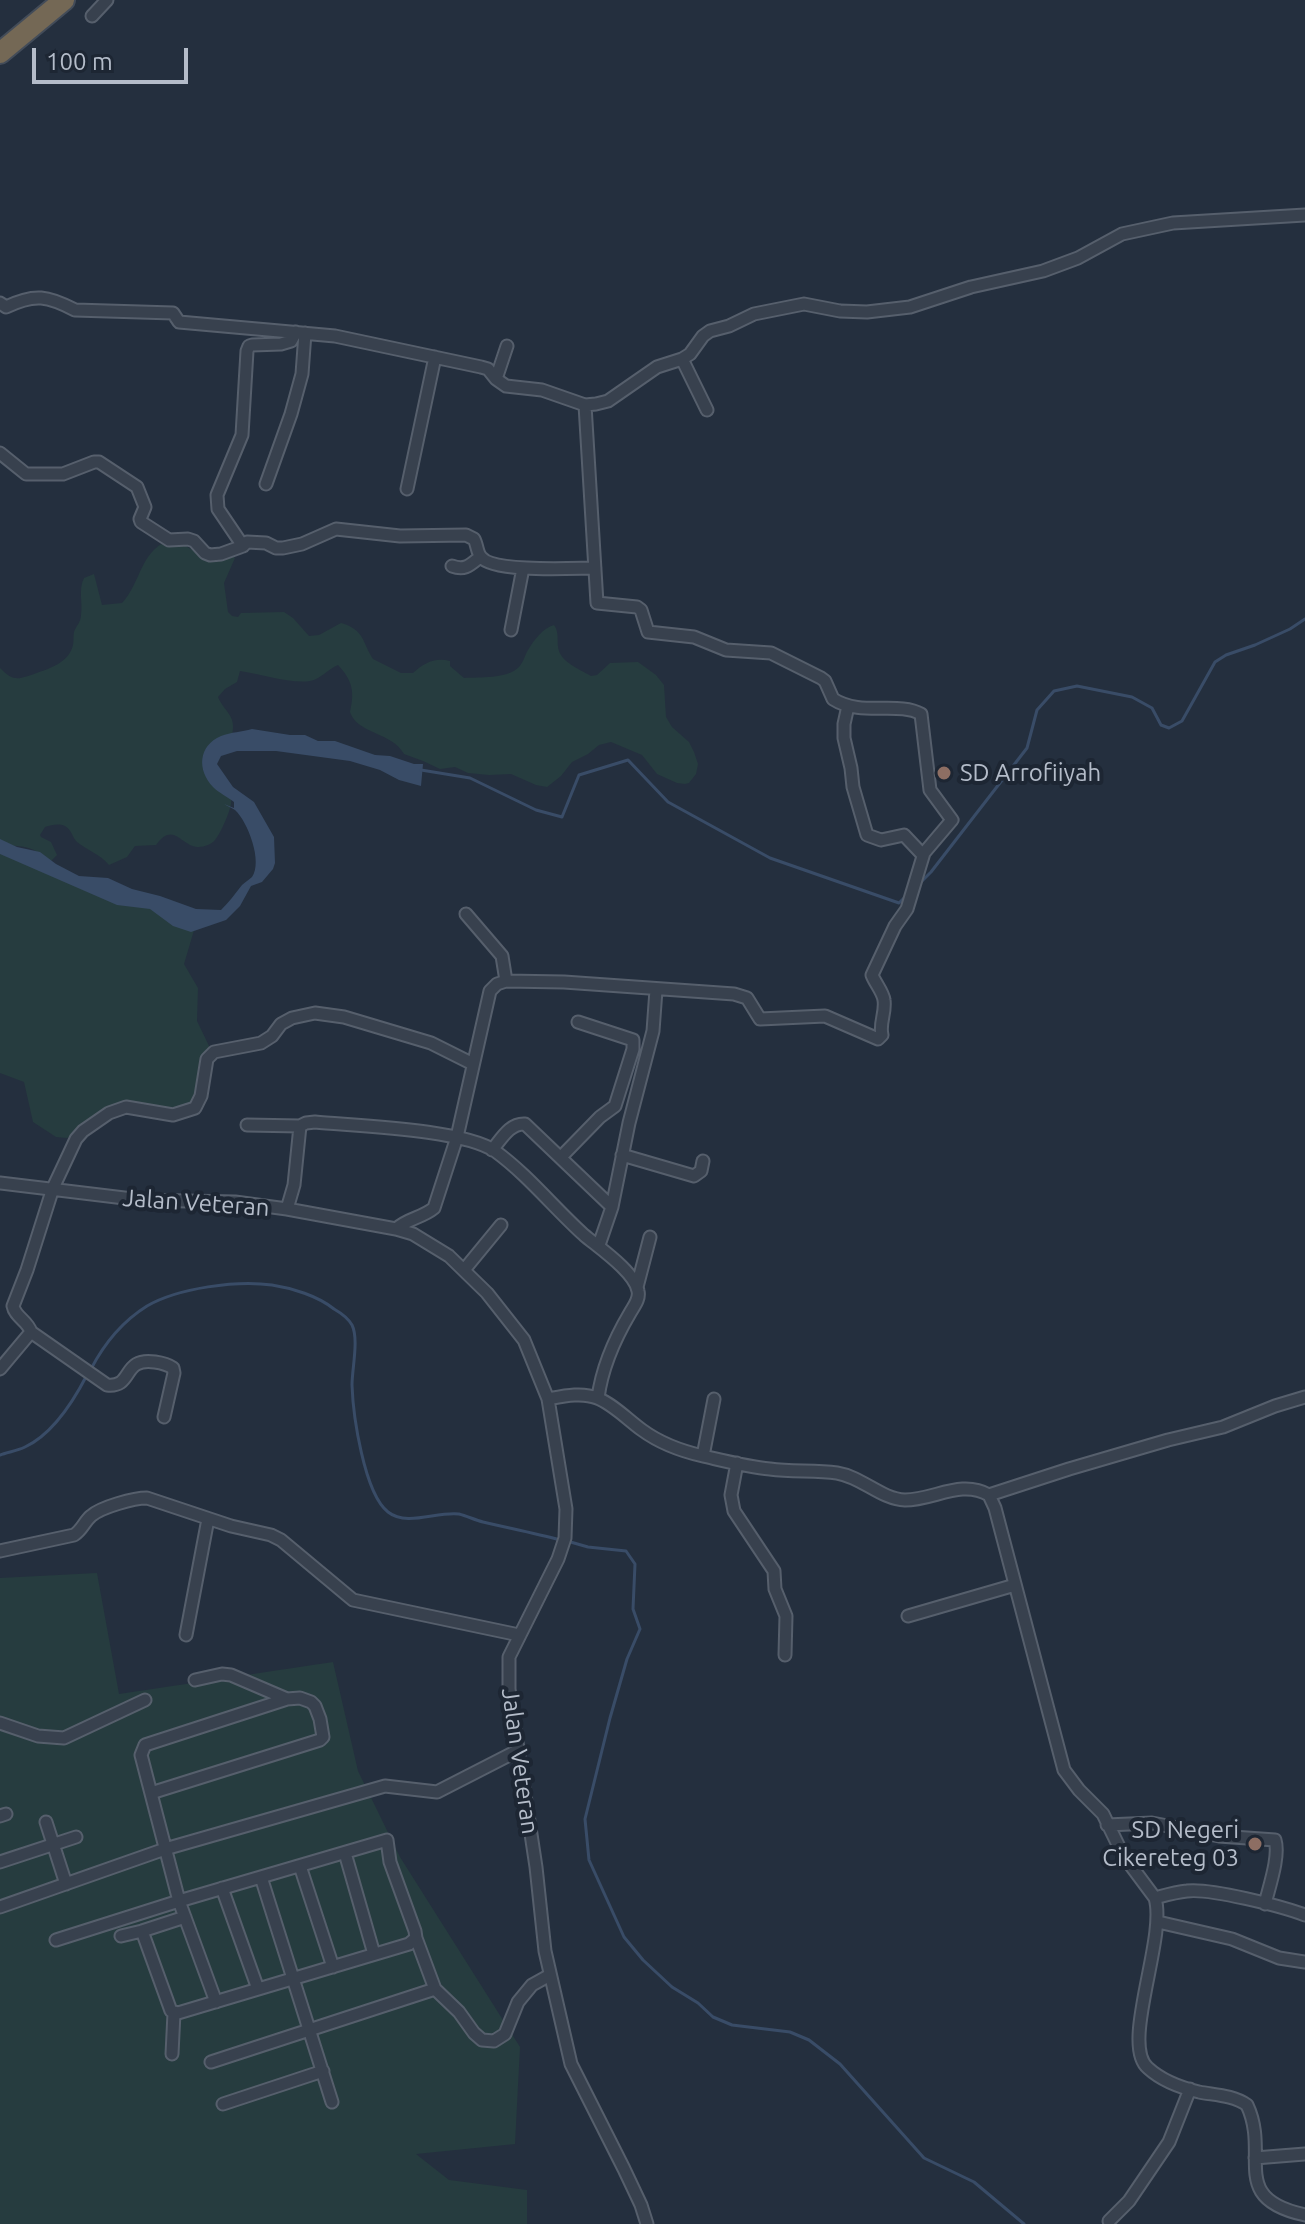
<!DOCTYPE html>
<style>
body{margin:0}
#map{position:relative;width:1305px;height:2224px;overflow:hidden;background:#242f3e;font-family:Ubuntu,sans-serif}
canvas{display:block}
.scale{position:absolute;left:32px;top:48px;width:156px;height:36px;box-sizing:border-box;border:4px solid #b4bcc9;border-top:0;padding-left:10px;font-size:24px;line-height:28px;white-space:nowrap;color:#b4bcc9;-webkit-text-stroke:6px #1d2633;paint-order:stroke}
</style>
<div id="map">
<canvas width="1305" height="2224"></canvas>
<div class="scale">100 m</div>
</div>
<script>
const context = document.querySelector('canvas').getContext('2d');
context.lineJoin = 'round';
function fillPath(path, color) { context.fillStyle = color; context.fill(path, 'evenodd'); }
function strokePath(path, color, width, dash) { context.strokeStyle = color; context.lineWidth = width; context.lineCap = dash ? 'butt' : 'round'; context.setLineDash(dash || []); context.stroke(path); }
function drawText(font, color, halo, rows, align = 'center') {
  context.font = font + ' Ubuntu,sans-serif'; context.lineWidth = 8; context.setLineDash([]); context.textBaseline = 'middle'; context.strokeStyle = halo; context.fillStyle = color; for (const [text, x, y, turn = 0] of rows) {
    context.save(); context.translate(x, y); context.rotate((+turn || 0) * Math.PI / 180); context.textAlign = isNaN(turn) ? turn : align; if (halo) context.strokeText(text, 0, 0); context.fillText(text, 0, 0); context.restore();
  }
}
fillPath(new Path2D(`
 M174,539L194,551C210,547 223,546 235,558L224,583L228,612L232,616L238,617L241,613L284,612L293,618L309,636L319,635L341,623C365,630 362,642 373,659L401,673H413C424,663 435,657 450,661V666L464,678C479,677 507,679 519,667C523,663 525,655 528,650C534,640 543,628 554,625C560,633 556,642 559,651C563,663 581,670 591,676L597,675L610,663L638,662L656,675L664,685L666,717L672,727L689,742L694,752L698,764L696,774L689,783L685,784L677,783L657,774L642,755L611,742L599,745L588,754L572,762L561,776L547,787L536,785L511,774L489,775L468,773L455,767L440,769L423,761L404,754C392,732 357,734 350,712C355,691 352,680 338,665C328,669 321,679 310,681C291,684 261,674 240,671L237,682L225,689L218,697C224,712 237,715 232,735L206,756C213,768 227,787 231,800C233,806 220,835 215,840C212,844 204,847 199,847C181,847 174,820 156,845L135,846L127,857L109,865C100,854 88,851 77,842C72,837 72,830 65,826C58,823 52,825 45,827L40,835L41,837L51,842L57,855L50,862C44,859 40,854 34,850C24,845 11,846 0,845V668C13,681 17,680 34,674C48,669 69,663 73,645C74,641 73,637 74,632C76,626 81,622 81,615C83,602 78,590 84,578L94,574L102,605L122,603C142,582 140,547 174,539Z
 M0,853L150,908L195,927L184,964L198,988L197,1021L211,1050L203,1096L185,1111L126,1105L67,1138L56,1137L33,1122L24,1082L0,1073Z
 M97,1573L119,1694L333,1662L358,1771L400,1857L520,2047L515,2144L416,2154L449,2180L527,2190V2224H0V1578Z`), '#263c3f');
fillPath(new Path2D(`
 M252,729L290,735H305L318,741H335L375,755L390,756L414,764H423L421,786L399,780L380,770L350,761L276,751H237L221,756L217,764L233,787L254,802L274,837L275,863L273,869L262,882L251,886L240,906L226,920L191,932L173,926L150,909L117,905L0,854V839L17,847L40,852L56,864L79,876L108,878L132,889L160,896L196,909L221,910C229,902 235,894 242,885C245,882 249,880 252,877C263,862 248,822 235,810C232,808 227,806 224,804L234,808V802C228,797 219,793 213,787C197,770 198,746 221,736C231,732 242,732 252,729Z`), '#394c67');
strokePath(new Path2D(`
 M421,770L470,778L536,810L562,817L579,775L628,760L668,802L770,858L899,903L907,895
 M919,884L931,872L1027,748L1037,710L1054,691L1077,686L1132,697L1152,708L1161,725L1169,728L1182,721L1215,662L1226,655L1255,645L1290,629L1305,619
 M91,1369C104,1344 123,1321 147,1306C178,1288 237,1280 272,1285C292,1288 318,1296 334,1309C341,1313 348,1318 352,1325C359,1339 352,1369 352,1385C353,1415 364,1493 388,1512C407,1527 437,1511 459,1514C467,1516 475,1520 483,1522C508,1528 534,1533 560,1540
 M0,1455C8,1452 17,1451 25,1447C53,1434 73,1402 87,1375
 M567,1541L588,1547L626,1551L635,1564L633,1609L640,1629L627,1659L610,1718L585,1819L589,1860L624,1937L643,1960L672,1987L698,2003L713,2017L732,2025L790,2032L809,2040L840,2064L924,2158L974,2182L1024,2224`), '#394c67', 3);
const street = new Path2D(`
 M92,16L107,0
 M0,303L6,307C35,293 48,296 75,310L173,313L179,322L335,336L481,367L488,369L496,379L506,386L542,390L585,405L596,404L608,401L657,367L682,359L690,354L703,336L710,331L729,326L754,314L804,304L840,311L867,312L910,307L971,287L1043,271L1078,258L1122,234L1173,223L1305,215
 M296,332L291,341L281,344L252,345L249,346L247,351L242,435L217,495L218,509L243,546L247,542L266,543L276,548H283L302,544L336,529L400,536L466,535L474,539C477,544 477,553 481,557C493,573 574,568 595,568
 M682,359L707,410
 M496,379L507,346
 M0,453L26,474H63L94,462H99L137,487L145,507L140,519L141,522L169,540L188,539L194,541L205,553L210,555L221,554L243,546
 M266,484L291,414L302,374L305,333
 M407,489L435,357
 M452,566C465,571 470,565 480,557
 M511,630L523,568
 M848,706L844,724V738L851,768L853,787L867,835L881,840L904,835L921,853H924
 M466,914L502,956L506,981
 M247,1125L300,1126
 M492,1150C502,1138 510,1123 525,1124L612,1207
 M622,1155L694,1176L701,1171L703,1161
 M561,1157L600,1117L615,1106L633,1049V1040L578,1022
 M0,1183L141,1200L235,1202L287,1209L396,1229L413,1234L449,1256L487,1293L524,1340L548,1399L566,1509L565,1538L558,1559L509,1657V1689L536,1867L545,1951L571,2064L624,2169L641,2205L647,2224
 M287,1209L294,1185L300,1126L306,1123L315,1122C357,1126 462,1129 495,1151C528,1175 554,1208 584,1235C598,1247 635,1272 638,1291C640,1299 634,1306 630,1313C614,1340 602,1367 598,1398
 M396,1229C408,1218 422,1218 434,1208L457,1137L490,991L497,984L506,981L564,982L734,994L747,998L760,1019L825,1016L878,1039L882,1035C879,1023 886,1013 884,1000C883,992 875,983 872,975L895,926L907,909L924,853L952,820L930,790L921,714C898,701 861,717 833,699L825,681L821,678L771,653L726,650L694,637L648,632L641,610L637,607L597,603L585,405
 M599,1245L612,1207L629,1123L653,1031L656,990
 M464,1270L501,1225
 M637,1287L650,1237
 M31,1332L107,1385C134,1388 121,1357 155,1362C162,1363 167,1364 173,1368L174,1373L164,1417
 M0,1369L31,1332C28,1321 15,1317 13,1306L27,1270L53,1188L76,1139L83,1131L109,1113L126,1107L173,1115L195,1108L201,1096L207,1059L214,1052L261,1043L272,1036L281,1024L292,1018L315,1013L344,1017L431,1043L473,1064
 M548,1399C564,1396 582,1392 597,1398C613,1404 628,1420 642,1430C661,1444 681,1451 703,1456C725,1461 748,1467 770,1469C792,1472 815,1470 837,1473C862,1477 881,1499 905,1500C934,1500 961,1479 989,1495L995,1508L1064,1770L1079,1790L1103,1814L1123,1855L1155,1898C1167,1938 1120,2045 1148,2068C1161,2080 1182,2088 1199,2092C1214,2095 1233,2095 1247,2105C1271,2156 1227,2198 1305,2215
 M703,1456L714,1399
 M737,1463L731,1495L734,1511L774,1571L775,1589L786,1616L785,1655
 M989,1495L1069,1469L1168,1440L1223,1427L1275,1406L1305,1397
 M0,1551L74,1535C82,1530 84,1522 91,1516C101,1507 134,1498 147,1498L231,1526L271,1535L281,1540L353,1600L519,1635
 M908,1616L1015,1585
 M186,1635L208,1519
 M0,1723L38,1736L64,1738L145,1700
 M151,1793L320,1740L323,1737L320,1719L315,1706L311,1702L300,1698L287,1699L231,1675L222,1674L195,1680
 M0,1816L6,1814
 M46,1822L66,1884
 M1107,1825L1152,1823L1219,1836L1275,1840C1280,1856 1269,1887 1265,1904
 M345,1853L374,1954
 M0,1862L76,1837
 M300,1866L333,1967
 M261,1877L332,2102
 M222,1888L258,1989
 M1155,1898C1166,1895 1176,1892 1187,1891C1210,1888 1281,1906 1305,1915
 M0,1907L165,1849L385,1786L437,1792L517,1751
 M1158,1922L1232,1939L1279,1958L1305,1962
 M121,1936L142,1931L185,1917
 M416,1938L435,1989L459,2012L474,2033L482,2040L494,2041L505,2034L518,2002L532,1985L550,1975
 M56,1940L179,1901L387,1840L390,1862L415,1931L416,1938L409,1944L178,2013L171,2011L142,1931
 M216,2002L179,1901L141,1755L145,1745L287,1699
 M172,2054L174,2013
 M211,2062L435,1989
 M223,2104L323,2071
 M1255,2158L1305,2154
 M1109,2221L1129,2201L1169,2142L1190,2089`);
const highway = new Path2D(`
 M0,53L64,0`);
strokePath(street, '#565f6c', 15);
strokePath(highway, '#434c59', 24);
strokePath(street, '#38414e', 11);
strokePath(highway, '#746855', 20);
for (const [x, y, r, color] of [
 [944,773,8,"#8d6e63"],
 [1255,1844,8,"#8d6e63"]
]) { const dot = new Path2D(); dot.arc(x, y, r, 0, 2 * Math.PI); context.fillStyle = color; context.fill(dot); strokePath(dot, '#1d2633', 3); }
drawText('24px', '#b4bcc9', '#1d2633', [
 ["SD Arrofiiyah",960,773],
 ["SD Negeri",1239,1830,"right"],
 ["Cikereteg 03",1239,1858,"right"]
], 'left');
drawText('24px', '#b4bcc9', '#1d2633', [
 ["Jalan Veteran",196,1203,4],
 ["Jalan Veteran",520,1761,82]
]);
</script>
